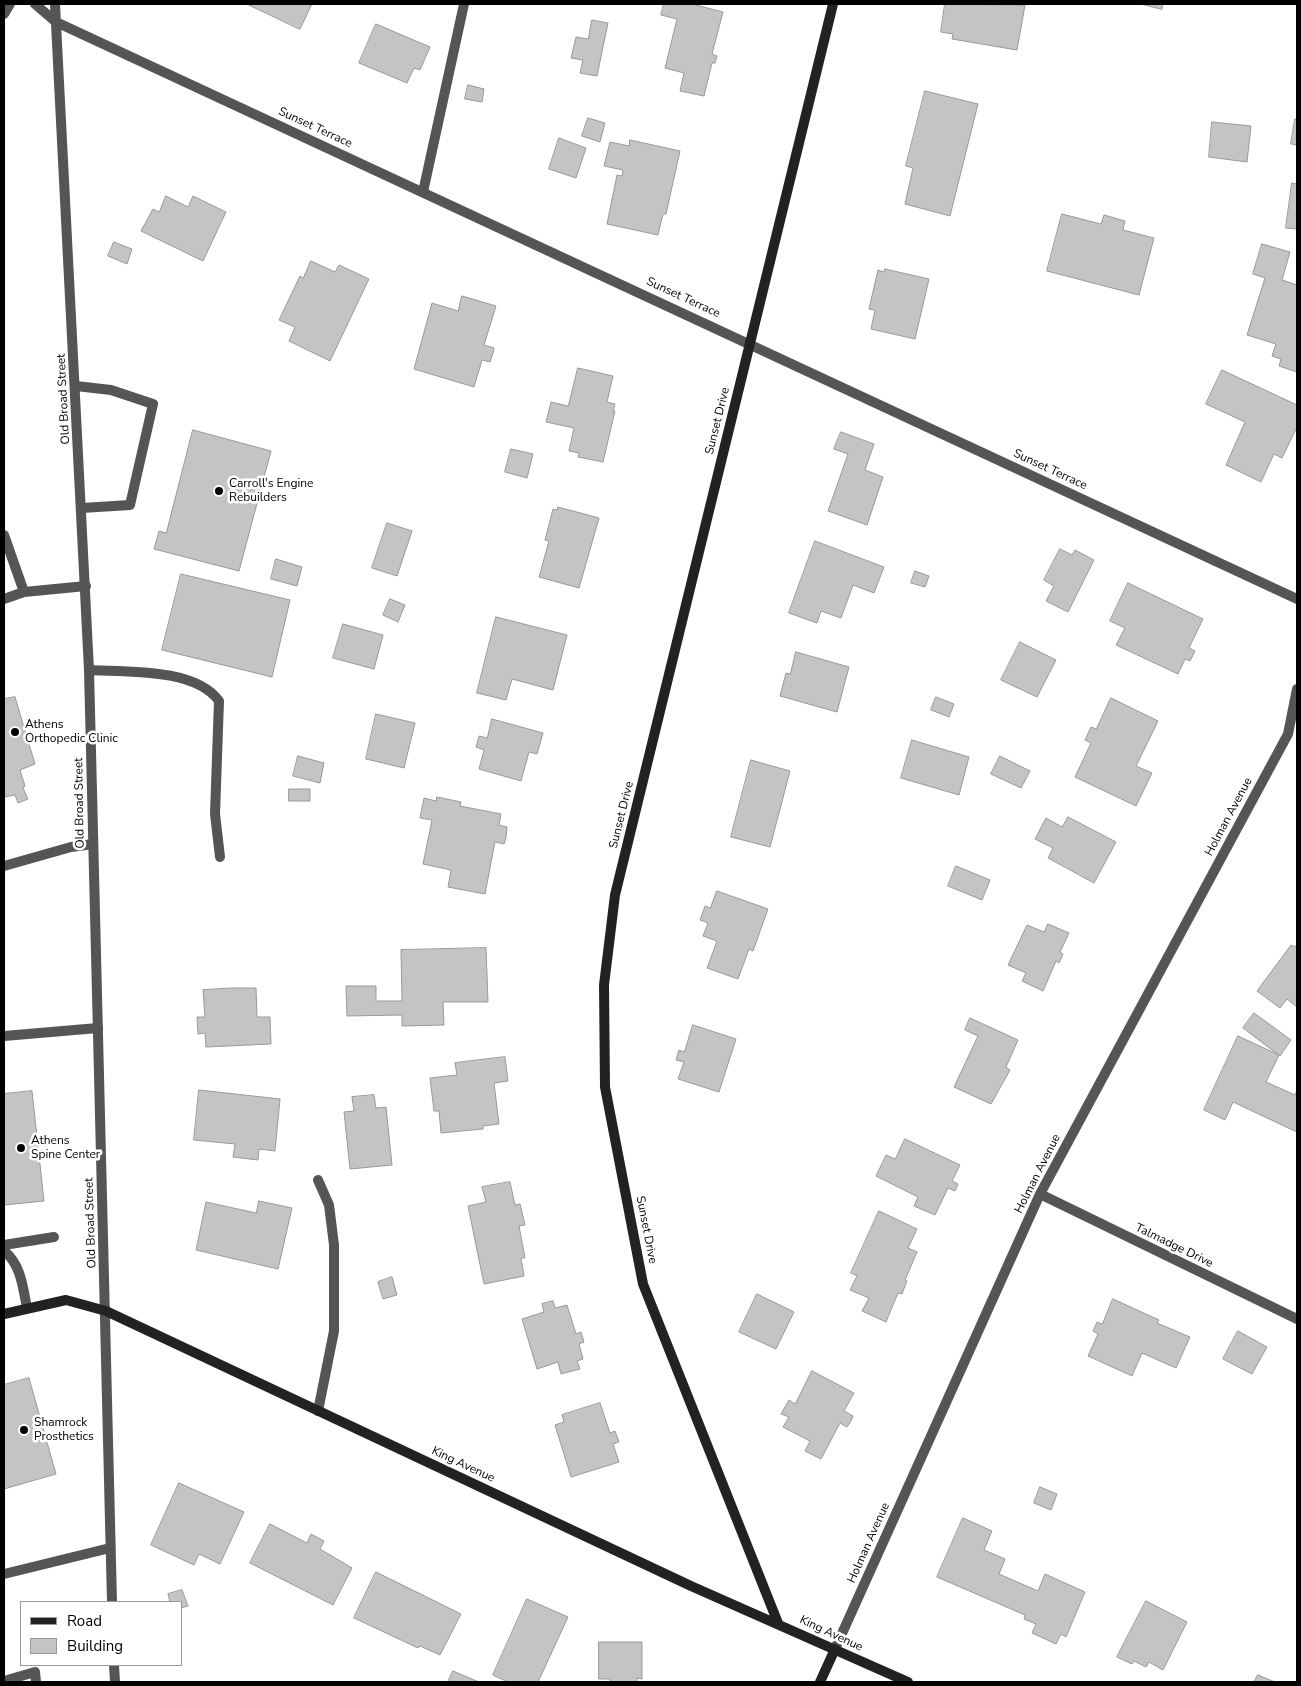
<!DOCTYPE html>
<style>
body{margin:0}
#map{position:relative;width:1301px;height:1686px;overflow:hidden;background:#fff;font-family:"Nunito Sans",sans-serif}
canvas{display:block}
.frame{position:absolute;inset:0;border:5px solid #000;pointer-events:none}
.legend{position:absolute;left:20px;top:1601px;width:162px;height:65px;box-sizing:border-box;background:#fff;border:1px solid #999;margin:0;padding:6px 9px;list-style:none;font-size:15px;color:#000}
.legend li{display:flex;align-items:center;gap:10px;height:25px}
.legend b{width:25px;border:1px solid #999}
</style>
<div id="map">
<canvas width="1301" height="1686"></canvas>
<div class="frame"></div>
<ul class="legend">
<li><b style="height:6px;background:#222"></b>Road</li>
<li><b style="height:14px;background:#c4c4c4"></b>Building</li>
</ul>
</div>
<script>
const context = document.querySelector('canvas').getContext('2d');
context.lineJoin = 'round';
function fillPath(path, color) { context.fillStyle = color; context.fill(path, 'evenodd'); }
function strokePath(path, color, width, dash) { context.strokeStyle = color; context.lineWidth = width; context.lineCap = dash ? 'butt' : 'round'; context.setLineDash(dash || []); context.stroke(path); }
function drawText(font, color, halo, rows, align = 'center') {
  context.font = font + ' "Nunito Sans",sans-serif'; context.lineWidth = 5; context.setLineDash([]); context.textBaseline = 'middle'; context.strokeStyle = halo; context.fillStyle = color; for (const [text, x, y, turn = 0] of rows) {
    context.save(); context.translate(x, y); context.rotate((+turn || 0) * Math.PI / 180); context.textAlign = isNaN(turn) ? turn : align; if (halo) context.strokeText(text, 0, 0); context.fillText(text, 0, 0); context.restore();
  }
}
const building = new Path2D(`
 M247,4H312L300,29Z
 M664,4H692L723,12L712,54L717,56L715,63H712L704,96L680,91L684,73L665,68L677,19L661,15Z
 M945,4L1025,5L1017,50L952,39L953,34L941,32Z
 M1141,4H1163L1162,9Z
 M592,20L608,23L597,76L580,73L583,60L571,58L576,37L588,39Z
 M376,24L430,47L420,70L414,68L407,83L359,63Z
 M468,85L484,89L482,102L465,99Z
 M925,91L978,104L950,216L905,204L913,168L906,166Z
 M588,118L605,123L600,142L582,136Z
 M1295,119H1297V145L1291,144Z
 M1212,122L1251,126L1247,162L1209,157Z
 M559,138L586,148L576,178L549,169Z
 M630,140L680,151L666,214H663L658,235L607,224L617,175L622,176L623,170L604,166L610,142L629,146Z
 M1292,183L1297,184V229L1286,228Z
 M166,196L188,207L193,196L226,212L203,261L141,231L153,209L159,212Z
 M1062,214L1101,224L1104,215L1125,221L1123,230L1154,238L1139,295L1047,271Z
 M114,242L132,249L127,264L108,256Z
 M1262,244L1290,252L1282,280L1297,285V372L1279,366L1281,359L1272,356L1276,344L1247,335L1265,278L1253,274Z
 M311,261L335,272L339,265L369,279L330,361L289,341L295,327L279,320L300,276L303,278Z
 M885,269L929,279L915,339L871,329L875,310L869,309L878,270L884,272Z
 M462,296L496,306L484,345L494,348L493,353L490,362L482,360L474,387L414,369L432,303L458,311Z
 M578,368L613,376L607,402L615,404L613,411H615L603,462L578,457L579,453L569,451L574,428L546,422L551,402L568,406Z
 M1222,370L1297,405V427L1282,458L1274,454L1261,482L1226,465L1245,422L1206,404Z
 M193,430L271,451L239,571L154,549L159,531L166,533Z
 M841,432L874,444L865,470L883,477L867,525L828,511L848,454L834,449Z
 M511,449L533,454L527,478L505,472Z
 M558,507L599,518L579,588L539,577L549,541L545,540L553,509L557,510Z
 M387,523L412,531L397,576L372,568Z
 M815,541L884,567L874,593L853,585L841,618L821,611L817,623L789,613Z
 M1060,549L1072,555L1075,550L1094,560L1068,612L1046,601L1054,586L1044,580Z
 M276,559L302,567L297,586L271,579Z
 M915,571L929,576L925,587L911,583Z
 M181,574L290,600L272,677L162,650Z
 M1128,583L1203,619L1189,648L1195,651L1190,661L1185,659L1178,674L1116,645L1125,628L1110,621Z
 M390,599L405,605L398,622L383,615Z
 M496,617L567,635L553,690L512,679L506,700L477,693Z
 M343,624L383,635L374,669L333,658Z
 M1020,642L1056,660L1037,697L1001,680Z
 M796,652L849,667L837,712L780,696L786,673L790,674Z
 M15,697L35,764L20,770L25,786L23,788L28,799L18,803L15,795L4,797V699Z
 M936,697L954,704L949,717L931,710Z
 M1111,698L1158,721L1136,766L1152,773L1136,806L1075,777L1091,743L1085,740L1091,727L1096,729Z
 M376,714L415,723L404,768L366,759Z
 M492,719L543,733L537,754L529,752L521,781L479,769L484,750L476,747L479,736L487,738Z
 M912,740L969,757L959,795L901,778Z
 M298,756L324,763L320,783L293,776Z
 M1000,756L1030,771L1021,788L991,774Z
 M751,760L790,771L770,847L731,837Z
 M289,789H310V801H289Z
 M437,797L461,802L460,806L501,814L499,825L507,827L506,838L504,844L495,842L485,894L448,887L451,870L423,864L432,820L420,818L424,798L436,801Z
 M1068,817L1116,842L1094,883L1048,858L1053,848L1035,839L1046,818L1062,827Z
 M956,866L990,880L982,900L948,886Z
 M717,891L768,909L753,951L749,949L738,979L707,968L717,941L703,936L708,923L700,920L705,906L710,908Z
 M1048,924L1069,933L1060,952L1063,954L1059,963L1056,961L1043,991L1022,981L1026,973L1008,965L1027,925L1044,932Z
 M1297,944V1007L1287,999L1280,1008L1257,991L1291,945L1295,947Z
 M486,948L488,1002H443L444,1025L402,1026V1015L347,1016L346,986H376V1001H402L401,950Z
 M232,988H256L257,1017H270L271,1044L206,1047L205,1033L198,1034L197,1017H205L203,990Z
 M1254,1013L1291,1040L1280,1056L1243,1028Z
 M970,1018L1018,1040L1006,1067L1010,1070L991,1104L954,1087L978,1036L965,1030Z
 M693,1025L736,1039L719,1092L678,1079L684,1062L676,1060L679,1050L684,1052Z
 M1238,1036L1279,1055L1266,1082L1295,1095L1297,1090V1132L1233,1102L1225,1120L1204,1110Z
 M505,1057L508,1081L494,1083L499,1124L483,1126V1129L441,1133L439,1111H434L430,1078L457,1075L455,1063Z
 M199,1090L280,1099L275,1151L259,1149L258,1160L233,1157L235,1144L194,1140Z
 M32,1091L44,1201L4,1205V1094Z
 M374,1095L376,1108L386,1107L392,1165L350,1169L344,1112L354,1111L352,1097Z
 M905,1139L960,1165L952,1181L958,1184L955,1191L948,1188L935,1215L914,1206L918,1197L876,1176L886,1155L895,1159Z
 M510,1182L515,1205L520,1204L525,1225L519,1226L525,1258H521L524,1276L484,1284L468,1206L486,1202L482,1187Z
 M259,1201L292,1208L278,1269L196,1250L206,1202L256,1213Z
 M879,1211L917,1229L908,1248L917,1252L905,1280L907,1281L902,1294L898,1293L886,1322L862,1311L869,1298L850,1290L857,1276L851,1273Z
 M392,1277L397,1295L383,1299L378,1282Z
 M757,1294L794,1312L776,1349L739,1332Z
 M1113,1299L1159,1320L1157,1323L1190,1337L1176,1368L1142,1353L1132,1376L1088,1356L1098,1334L1093,1331L1097,1322L1102,1324Z
 M553,1301L555,1308L567,1305L576,1334L581,1332L584,1342L579,1344L583,1359L577,1361L580,1369L561,1374L558,1362L537,1369L522,1319L544,1312L542,1304Z
 M1238,1331L1267,1347L1252,1374L1223,1359Z
 M812,1371L854,1393L844,1411L853,1416L851,1421L847,1427L840,1423L821,1459L805,1451L810,1441L783,1427L789,1417L781,1414L789,1400L795,1404Z
 M29,1378L56,1474L4,1489V1385Z
 M600,1403L610,1433L615,1431L619,1442L613,1444L619,1462L571,1477L555,1425L564,1422L562,1415Z
 M179,1483L244,1512L220,1564L199,1554L194,1565L151,1545Z
 M1040,1487L1057,1494L1051,1510L1034,1503Z
 M963,1518L992,1531L984,1550L1005,1559L999,1574L1038,1591L1045,1574L1085,1592L1066,1637L1061,1634L1056,1644L1032,1633L1036,1624L1024,1619L1025,1615L937,1577Z
 M270,1524L307,1543L311,1534L324,1541L320,1549L352,1568L333,1605L250,1563Z
 M376,1572L461,1614L440,1655L420,1646L418,1648L354,1618Z
 M182,1590L188,1606L181,1608V1602H170L168,1594Z
 M527,1599L568,1617L538,1682H508L493,1675Z
 M1146,1601L1187,1622L1163,1670L1149,1662L1146,1667L1134,1661L1132,1664L1117,1657Z
 M599,1642H642V1679L637,1678V1682H610V1679H599Z
 M453,1671L479,1682H448Z
 M1258,1675L1275,1682H1254Z`);
fillPath(building, '#c4c4c4');
strokePath(building, '#999', 1);
strokePath(new Path2D(`
 M4,14L10,4
 M423,192L464,4
 M76,386L111,390L153,404L130,505L82,508
 M4,535L24,592
 M4,599L24,592L86,586
 M89,670C127,672 195,668 219,701L215,814L220,857
 M4,866L71,847L93,844
 M4,1036L98,1028
 M318,1180L329,1205L334,1245V1331L318,1411
 M4,1245L54,1237
 M4,1251C21,1264 23,1288 27,1308
 M4,1574L110,1548
 M4,1681L35,1672L36,1682`), '#555', 10);
strokePath(new Path2D(`
 M35,4L56,22L1297,599
 M55,4L89,670L112,1602
 M1040,1194L1297,1319
 M835,1649L1040,1194L1288,734L1297,689
 M114,1665L115,1682`), '#555', 10);
strokePath(new Path2D(`
 M4,1314L66,1300L106,1311L691,1586L908,1682
 M778,1623L643,1284L605,1087L604,985L615,895L833,4
 M820,1682L835,1649`), '#222', 10);
for (const [x, y, r, color] of [
 [219,491,5,"#000"],
 [15,732,5,"#000"],
 [21,1148,5,"#000"],
 [24,1430,5,"#000"]
]) { const dot = new Path2D(); dot.arc(x, y, r, 0, 2 * Math.PI); context.fillStyle = color; context.fill(dot); strokePath(dot, '#fff', 2); }
drawText('12px', '#000', '#fff', [
 ["Sunset Terrace",315,128,25],
 ["Sunset Terrace",683,298,25],
 ["Old Broad Street",64,399,-93],
 ["Sunset Drive",718,421,-76],
 ["Sunset Terrace",1050,470,25],
 ["Old Broad Street",80,803,-91],
 ["Sunset Drive",622,815,-76],
 ["Holman Avenue",1229,817,-62],
 ["Holman Avenue",1038,1174,-63],
 ["Old Broad Street",91,1223,-92],
 ["Sunset Drive",646,1230,79],
 ["Talmadge Drive",1174,1246,26],
 ["King Avenue",463,1465,25],
 ["Holman Avenue",869,1543,-66],
 ["King Avenue",831,1634,25]
]);
drawText('12px', '#000', '#fff', [
 ["Carroll's Engine",229,484],
 ["Rebuilders",229,498],
 ["Athens",25,725],
 ["Orthopedic Clinic",25,739],
 ["Athens",31,1141],
 ["Spine Center",31,1155],
 ["Shamrock",34,1423],
 ["Prosthetics",34,1437]
], 'left');
</script>
